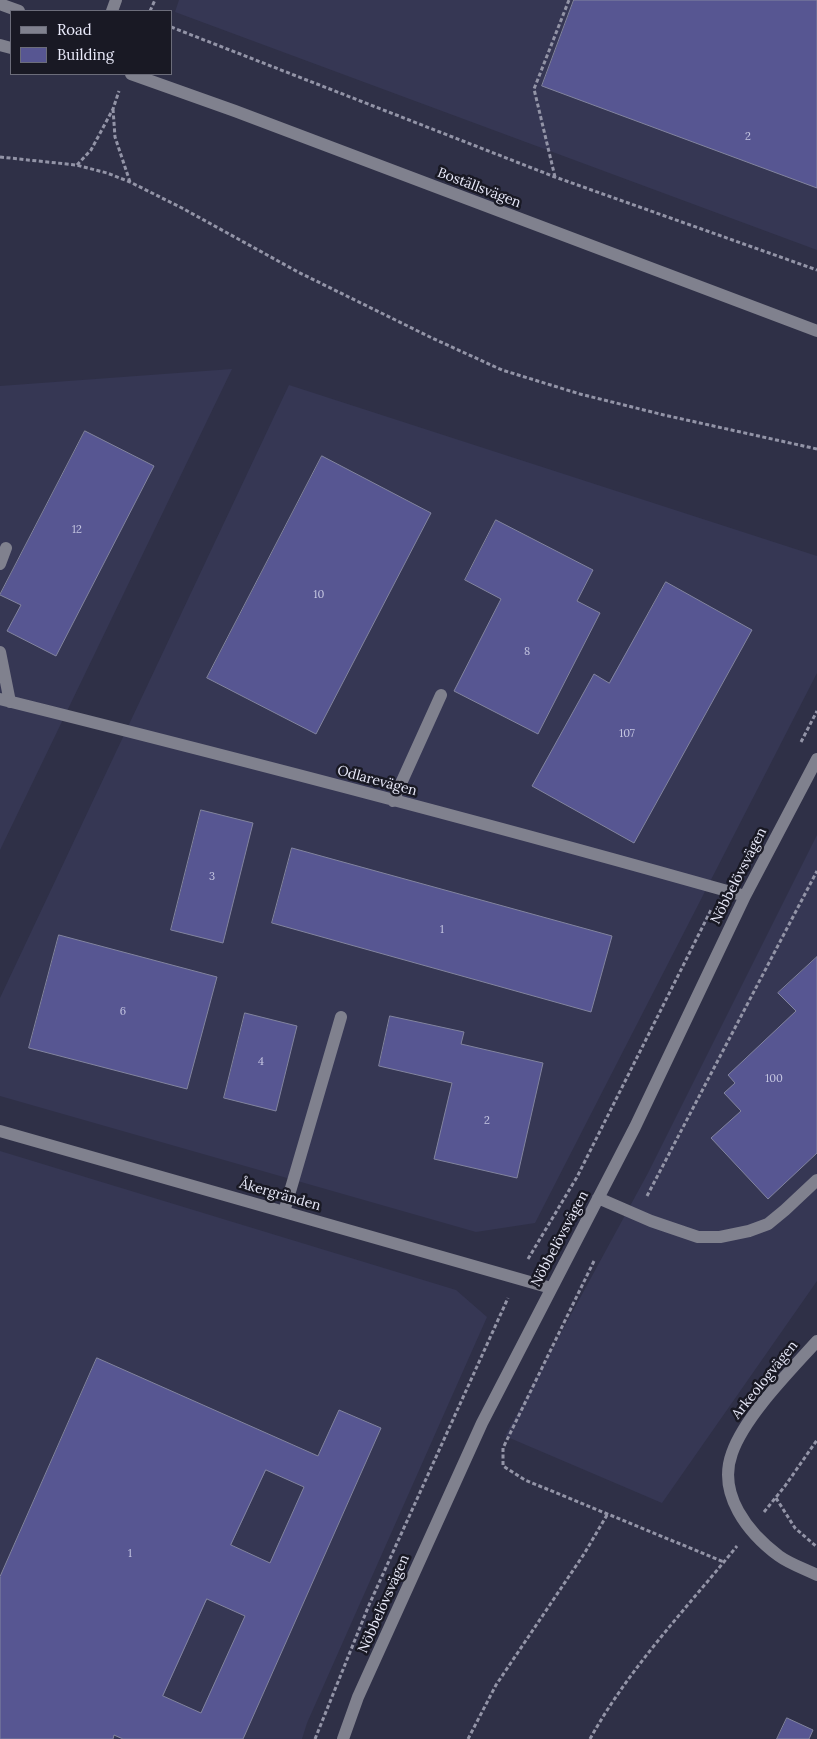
<!DOCTYPE html>
<meta charset="utf-8">
<style>
body{margin:0}
#map{position:relative;width:817px;height:1739px;overflow:hidden;background:#2f3047;font-family:Lora,serif}
canvas{display:block}
.legend{position:absolute;left:10px;top:10px;width:162px;height:65px;box-sizing:border-box;background:#191924;border:1px solid #6c6d7a;margin:0;padding:6px 9px;list-style:none;font-size:15px;color:#e9eafa}
.legend li{display:flex;align-items:center;gap:10px;height:25px}
.legend b{width:25px;border:1px solid #6c6d7a}
</style>
<div id="map">
<canvas width="817" height="1739"></canvas>
<ul class="legend">
<li><b style="height:6px;background:#80818e"></b>Road</li>
<li><b style="height:14px;background:#575692"></b>Building</li>
</ul>
</div>
<script>
const context = document.querySelector('canvas').getContext('2d');
context.lineJoin = 'round';
function fillPath(path, color) { context.fillStyle = color; context.fill(path, 'evenodd'); }
function strokePath(path, color, width, dash) { context.strokeStyle = color; context.lineWidth = width; context.lineCap = dash ? 'butt' : 'round'; context.setLineDash(dash || []); context.stroke(path); }
function drawText(font, color, halo, rows, align = 'center') {
  context.font = font + ' Lora,serif'; context.lineWidth = 5; context.setLineDash([]); context.textBaseline = 'middle'; context.strokeStyle = halo; context.fillStyle = color; for (const [text, x, y, turn = 0] of rows) {
    context.save(); context.translate(x, y); context.rotate((+turn || 0) * Math.PI / 180); context.textAlign = isNaN(turn) ? turn : align; if (halo) context.strokeText(text, 0, 0); context.fillText(text, 0, 0); context.restore();
  }
}
fillPath(new Path2D(`
 M179,0H817V250L175,12Z
 M232,369L0,850V386Z
 M289,385L817,556V673L535,1223L476,1232L0,1096V998Z
 M817,835V1281L662,1503L505,1436L648,1173Z
 M0,1151L456,1290L487,1317L307,1723L302,1739H0Z`), '#363754');
const building = new Path2D(`
 M574,0H817V188L542,86Z
 M85,431L154,466L56,656L7,631L21,605L0,595Z
 M322,456L431,513L316,734L207,678Z
 M496,520L593,570L577,601L600,613L538,734L454,691L501,599L465,580Z
 M666,582L752,630L634,843L532,786L594,674L609,683Z
 M201,810L253,823L223,943L171,930Z
 M292,848L612,936L591,1012L272,923Z
 M59,935L217,977L187,1089L29,1048Z
 M817,957V1153L768,1199L711,1138L741,1111L724,1093L735,1083L728,1075L796,1011L778,993Z
 M245,1013L297,1026L276,1111L224,1098Z
 M390,1016L464,1032L461,1044L543,1063L517,1178L434,1159L452,1083L379,1066Z
 M97,1358L318,1456L339,1410L381,1428L243,1739H123L114,1735L113,1739H0V1577ZM266,1470L304,1487L270,1563L231,1545ZM207,1599L245,1616L201,1713L163,1696Z
 M787,1718L813,1730L809,1739H777Z`);
fillPath(building, '#575692');
strokePath(building, '#82849f', 1);
strokePath(new Path2D(`
 M150,11L155,0
 M171,27L555,177L817,270
 M113,109L115,137L130,182
 M0,157L76,165L107,173L130,182L182,208L298,272L432,338L502,370L580,394L664,415L817,449
 M77,165L91,150L113,109L119,91
 M555,177L534,89L569,0
 M801,742L817,711
 M647,1196L817,871
 M528,1259L577,1177L712,908
 M594,1261L503,1448V1466L525,1480L724,1562
 M776,1498L795,1528L817,1547
 M764,1512L785,1486L817,1440
 M315,1739L369,1605L508,1298
 M468,1739L496,1685L584,1554L607,1515
 M590,1739C629,1668 686,1609 737,1546`), '#9394a7', 3, [4, 2.5]);
strokePath(new Path2D(`
 M0,4L19,11
 M112,11L116,0
 M0,45L11,48
 M131,74L235,111L817,331
 M0,564L6,548
 M0,652L10,702
 M0,699C249,761 498,826 745,896
 M393,801L441,695
 M0,1131L551,1288
 M598,1198L651,1221L698,1237H720L749,1231L768,1224L785,1210L817,1180
 M284,1212L341,1017
 M817,1341C790,1371 745,1416 732,1453C717,1494 748,1533 779,1556C790,1564 805,1569 817,1575
 M343,1739L358,1697L482,1423L635,1127L745,896L817,759`), '#80818e', 12);
drawText('11px', '#c4c5e0', null, [
 ["2",748,137],
 ["12",77,530],
 ["10",319,595],
 ["8",527,652],
 ["107",627,734],
 ["3",212,877],
 ["1",442,930],
 ["6",123,1012],
 ["4",261,1062],
 ["100",774,1079],
 ["2",487,1121],
 ["1",130,1554]
]);
drawText('14px', '#e9eafa', '#191924', [
 ["Boställsvägen",479,188,21],
 ["Odlarevägen",377,781,15],
 ["Nöbbelövsvägen",739,876,-63],
 ["Åkergränden",280,1195,16],
 ["Nöbbelövsvägen",560,1239,-62],
 ["Arkeologvägen",765,1380,-51],
 ["Nöbbelövsvägen",384,1604,-66]
]);
</script>
